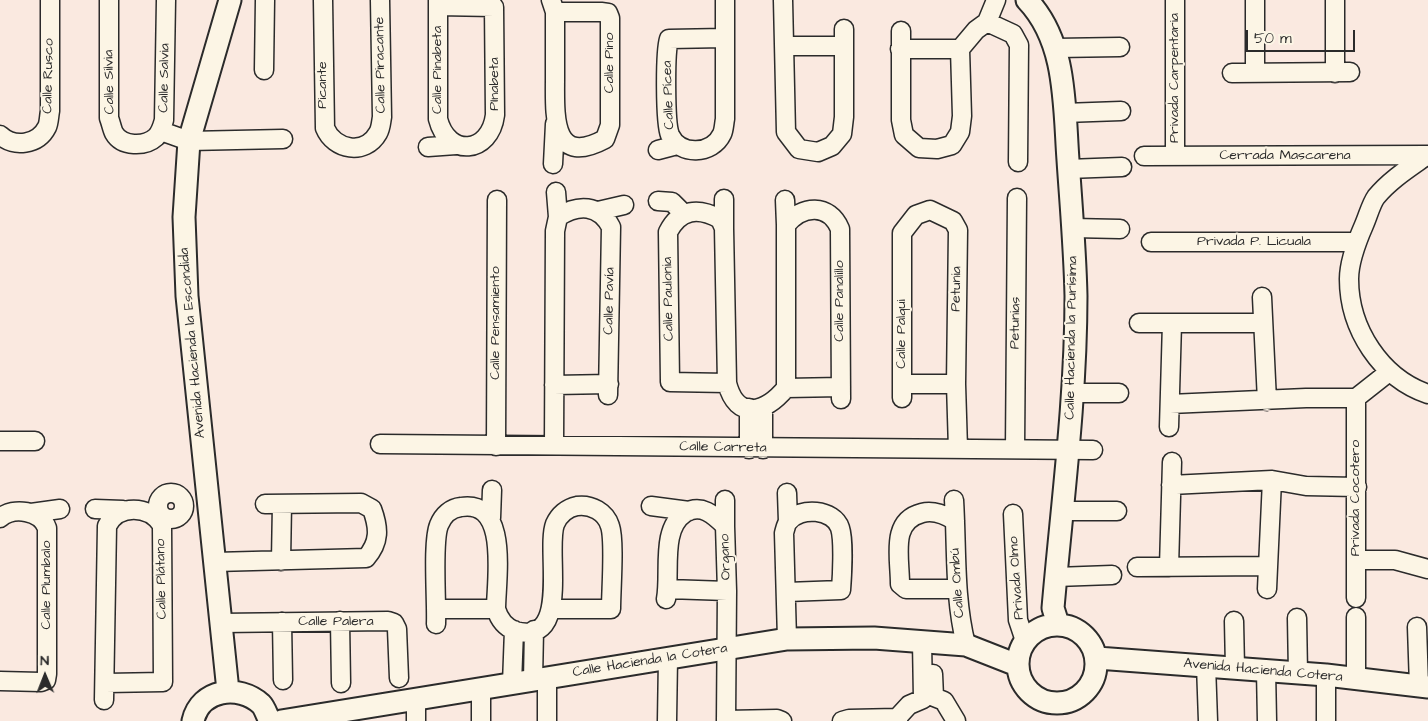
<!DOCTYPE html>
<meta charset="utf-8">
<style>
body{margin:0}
#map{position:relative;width:1428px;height:721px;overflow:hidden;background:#fae9e0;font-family:"Architects Daughter",sans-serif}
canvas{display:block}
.north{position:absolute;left:20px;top:651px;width:50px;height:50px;-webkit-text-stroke:4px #fcf5e5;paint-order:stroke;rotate:359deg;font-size:14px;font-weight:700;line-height:20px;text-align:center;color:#2b2b2b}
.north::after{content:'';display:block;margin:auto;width:18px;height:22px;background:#2b2b2b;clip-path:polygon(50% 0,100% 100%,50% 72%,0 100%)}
.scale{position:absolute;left:1246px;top:30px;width:109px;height:22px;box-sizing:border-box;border:2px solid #2b2b2b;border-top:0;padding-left:6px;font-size:15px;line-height:18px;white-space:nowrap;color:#2b2b2b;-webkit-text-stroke:4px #fcf5e5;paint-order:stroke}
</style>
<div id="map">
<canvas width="1428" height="721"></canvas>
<div class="north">N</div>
<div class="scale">50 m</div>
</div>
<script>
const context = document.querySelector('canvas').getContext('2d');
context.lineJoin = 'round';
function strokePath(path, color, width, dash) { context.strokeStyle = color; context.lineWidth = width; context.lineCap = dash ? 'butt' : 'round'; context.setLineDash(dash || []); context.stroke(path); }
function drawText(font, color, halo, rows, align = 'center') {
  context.font = font + ' "Architects Daughter",sans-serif'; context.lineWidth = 4; context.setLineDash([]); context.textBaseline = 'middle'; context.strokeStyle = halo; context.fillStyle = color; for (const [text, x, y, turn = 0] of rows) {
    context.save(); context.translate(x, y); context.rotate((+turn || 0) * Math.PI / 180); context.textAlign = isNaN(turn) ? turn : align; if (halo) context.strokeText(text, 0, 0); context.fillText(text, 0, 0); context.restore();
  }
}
const minor = new Path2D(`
 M109,0V118C111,123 112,129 114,133C122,147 145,147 156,137C161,132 162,127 164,120L166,0
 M323,0L325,128C334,150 365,156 378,133C381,128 381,122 382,117L380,0
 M438,0V119C448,158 490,154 495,115L494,7
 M551,0L555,12C555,34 555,56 555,78C555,114 551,168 605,139L610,125V18L608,13L601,12H555
 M783,0L786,132L799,149L818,152L832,146L842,134L844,117V29
 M1175,0V156
 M1255,0V73
 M438,6L494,7
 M987,22L1013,34L1019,45L1018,162
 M901,31V120L904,135L919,148L937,149L952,145L960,132L962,116L960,49L976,30L987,22L996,0
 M724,38L669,39C665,52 665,123 670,135C680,156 712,155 722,134C724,130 724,124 725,119V0
 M784,46H844
 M1056,48L1120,47
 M900,49H960
 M264,70L265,0
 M1232,73L1350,72
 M1335,73V0
 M1064,113L1121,111
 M161,131L189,141L283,139
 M0,135C14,148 38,145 47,127C49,123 49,116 50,111V0
 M428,147L456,145
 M658,150L677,145
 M1144,156L1428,155
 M1426,156C1409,168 1390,180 1376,197C1371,204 1368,216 1364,225C1357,241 1349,261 1349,279C1349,329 1381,378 1428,394
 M553,164L555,124
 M1068,169L1122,167
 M556,192L558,217
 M785,200L786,225
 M658,201L672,202L683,213
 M598,211L624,205
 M724,228V199
 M1073,228L1120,229
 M1151,242H1356
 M1262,297L1267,401
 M1139,323H1263
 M727,383L670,382L668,232C680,209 698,207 720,219L724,228L727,383C737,422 766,412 786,388V225C802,205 829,203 840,229L841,399
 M902,384H956
 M554,385L609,384
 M786,388L841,387
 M1072,393H1119
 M902,398V233L916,215L930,210L953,221L958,230L956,384L958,449
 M1356,398V598
 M1356,398L1389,372
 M1170,404L1306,398H1356
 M749,408V449
 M763,409V449
 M1169,427L1172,323
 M0,441H35
 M380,444L1093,450
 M554,445L555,231L558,217C578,204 599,204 611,227L608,395
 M496,446L497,200
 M1015,449L1017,198
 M1171,485L1272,480L1306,486L1357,487
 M787,493L788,522
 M158 506a13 13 0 1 1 26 0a13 13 0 1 1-26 0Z
 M954,500C957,549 954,597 966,645
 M651,506L689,511
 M95,509L123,510
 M1062,511H1117
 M31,513L60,509
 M1013,514L1018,620L1025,641
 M0,518C14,506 41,511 47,528V674L46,680L41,682L0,681
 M491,518L492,490
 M955,521C946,515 933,510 922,513C890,521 900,557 900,584L906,589H956
 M725,526V500
 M1356,560H1395L1428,569
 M281,561L282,504
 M215,562L366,558C380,542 379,528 372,509L361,503L265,504
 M1137,567L1268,566
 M1169,567L1172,462
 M1056,577L1112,575
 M668,589L727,591
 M1267,589L1272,480
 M787,592L841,590C842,577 844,540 840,528C834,509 800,506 788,522C786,524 785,530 784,533L787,639
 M666,599C671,573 660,529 685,513C701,503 714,515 725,526L727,591L726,721
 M436,609H496
 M1356,617V679
 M1297,618L1298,673
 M340,621L341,683
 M1234,621L1235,668
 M282,622L283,680
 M221,623L388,621L394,623L397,629L399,678
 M436,624C437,602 432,542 439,525C443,515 451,508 461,507C510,499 496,581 496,609C499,619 505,627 515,631C572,647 545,550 555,524C559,515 567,508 577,506C591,504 606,512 610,526C615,541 611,590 611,609H552
 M1417,627L1419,686
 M1206,665L1208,721
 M1266,670L1267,721
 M933,674L934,697L944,701L956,721
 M1326,675V721
 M533,680L534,630
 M512,684L514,630
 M481,689V721
 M416,699V721
 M104,700L107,526C118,504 149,505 162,525L163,682L106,683
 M726,720L777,719L782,721
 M547,721V678
 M667,721L668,658
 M842,721L849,719L897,718
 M898,721L897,718L909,705L923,699L922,641`);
const tertiary = new Path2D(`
 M1027,0C1067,42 1064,105 1068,160C1071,205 1075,250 1076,296C1076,400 1062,504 1053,608L1058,624
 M1018 664a39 39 0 1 1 78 0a39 39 0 1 1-78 0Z
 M1097,658L1326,675L1428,687
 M228,691L187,296L184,217L189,141L230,0
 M193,721C200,689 239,684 261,704C265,708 267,716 270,721
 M281,721L787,639L874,638L966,645L1017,665`);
strokePath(minor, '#2b2b2b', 21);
strokePath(tertiary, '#2b2b2b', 25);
strokePath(minor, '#fcf5e5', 18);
strokePath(tertiary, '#fcf5e5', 21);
drawText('14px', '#2b2b2b', '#fcf5e5', [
 ["Calle Pino",610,63,-90],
 ["Calle Piracante",381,65,-91],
 ["Calle Pinabeta",438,70,-90],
 ["Calle Rusco",49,76,-89],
 ["Calle Salvia",165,78,-89],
 ["Privada Carpentaria",1175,78,-90],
 ["Calle Silvia",110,82,-91],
 ["PInabeta",495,84,-90],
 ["Picante",323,85,-90],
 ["Calle Pícea",669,95,-92],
 ["Cerrada Mascarena",1285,156],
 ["Privada P. Licuala",1254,242],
 ["Petunia",957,289,-89],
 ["Calle Paulonia",669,299,-91],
 ["Calle Pavía",610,301,-89],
 ["Calle Panalillo",840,301,-90],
 ["Calle Pensamiento",496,323,-90],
 ["Petunias",1016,323,-89],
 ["Calle Palqui",902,334,-90],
 ["Calle Hacienda la Purísima",1072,338,-89],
 ["Avenida Hacienda la Escondida",193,343,-95],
 ["Calle Carreta",723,448,1],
 ["Privada Cocotero",1356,498,-90],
 ["Organo",726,557,-92],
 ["Privada Olmo",1017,578,-94],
 ["Calle Plátano",162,579,-91],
 ["Calle Ombú",958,583,-94],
 ["Calle Plumbalo",47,585,-90],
 ["Calle Palera",336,622],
 ["Calle Hacienda la Cotera",650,661,-9],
 ["Avenida Hacienda Cotera",1263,671,5]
]);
</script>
